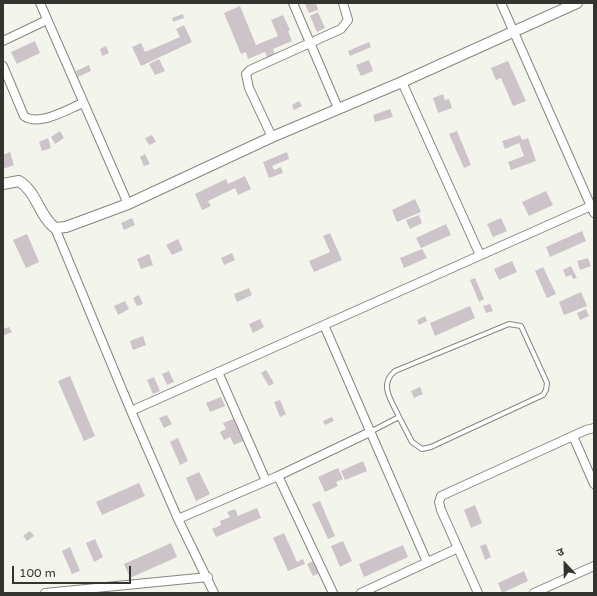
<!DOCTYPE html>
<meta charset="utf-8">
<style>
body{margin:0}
#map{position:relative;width:597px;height:596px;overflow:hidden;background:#f3f5ec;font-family:"Varela Round","Noto Sans Devanagari",sans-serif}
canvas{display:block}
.frame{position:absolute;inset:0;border:4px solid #333330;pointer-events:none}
.north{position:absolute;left:545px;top:544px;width:40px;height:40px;-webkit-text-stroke:3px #f3f5ec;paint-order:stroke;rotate:338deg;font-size:11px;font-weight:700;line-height:16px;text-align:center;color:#333330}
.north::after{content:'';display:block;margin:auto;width:14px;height:18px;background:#333330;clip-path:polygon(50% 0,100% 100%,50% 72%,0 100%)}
.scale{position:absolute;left:12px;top:566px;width:119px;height:18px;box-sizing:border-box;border:2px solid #333330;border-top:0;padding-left:5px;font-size:12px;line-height:14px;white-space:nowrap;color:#333330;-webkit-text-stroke:3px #f3f5ec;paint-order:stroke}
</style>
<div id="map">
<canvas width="597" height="596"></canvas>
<div class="frame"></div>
<div class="north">उ</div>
<div class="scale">100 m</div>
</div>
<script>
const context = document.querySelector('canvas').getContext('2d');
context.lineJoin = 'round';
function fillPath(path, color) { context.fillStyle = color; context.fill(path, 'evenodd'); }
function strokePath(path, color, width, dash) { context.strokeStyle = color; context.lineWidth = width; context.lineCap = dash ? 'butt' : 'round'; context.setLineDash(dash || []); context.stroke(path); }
fillPath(new Path2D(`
 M309,3H316L318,10L309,13L305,4Z
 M240,6L256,45L278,36L271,20L283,15L290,30L288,31L292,41L273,49L276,57L268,60L265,52L248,59L246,52L241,54L224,13Z
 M318,12L325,28L317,32L310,16Z
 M183,14L184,18L173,22L172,18Z
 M184,25L192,42L141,66L132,47L141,43L145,52L180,37L176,29Z
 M35,41L40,53L17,64L11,52Z
 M369,42L371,47L350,56L348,51Z
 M106,46L109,53L102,56L100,49Z
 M159,59L165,71L155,75L149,64Z
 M369,60L373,71L361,76L356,65Z
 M508,61L526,101L513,106L501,78L496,80L491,68Z
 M89,65L91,71L78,77L76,71Z
 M443,94L445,100L449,99L452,108L438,113L433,98Z
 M299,101L302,106L294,110L292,105Z
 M390,109L393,117L375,122L373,115Z
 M60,131L64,138L55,144L51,137Z
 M457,131L471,165L464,168L449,134Z
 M152,135L156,142L149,145L145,138Z
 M520,135L522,140L528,138L536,161L511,170L508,162L524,156L519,143L505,149L502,141Z
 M48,138L51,148L42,151L39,142Z
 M10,152L14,165L3,169V155Z
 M287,152L289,159L272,166L274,170L281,167L283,173L269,178L263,162Z
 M145,154L150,164L144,166L140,157Z
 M245,176L251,189L238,195L235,188L208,201L211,206L202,210L195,194L226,179L228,184Z
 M546,191L553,205L529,216L522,202Z
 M415,199L421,212L397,222L392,210Z
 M419,215L422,223L410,229L406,220Z
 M132,218L135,225L124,230L121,223Z
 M501,218L507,231L493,237L487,224Z
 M446,224L451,235L421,248L416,238Z
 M582,231L586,241L550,257L546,247Z
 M330,233L342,260L314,272L309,261L330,252L323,236Z
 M27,234L39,262L26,268L13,240Z
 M178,239L183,250L172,255L166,245Z
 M422,249L427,258L404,268L400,258Z
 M232,253L235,260L224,265L221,258Z
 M149,254L153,265L141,269L137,259Z
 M588,258L591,266L580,270L577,261Z
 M512,261L517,272L499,280L494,269Z
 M571,266L577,278L573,279L571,275L566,277L563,270Z
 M543,267L556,294L547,298L535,271Z
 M475,278L484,299L479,302L470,280Z
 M249,288L252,295L237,302L234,294Z
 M581,292L587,306L564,315L559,302Z
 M139,295L143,304L137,306L133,298Z
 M125,301L129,309L118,315L114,306Z
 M490,304L493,311L486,313L483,306Z
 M470,306L475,318L435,336L430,323Z
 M586,309L589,316L580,320L577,313Z
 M425,316L427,321L419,325L417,320Z
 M260,319L264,327L253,333L249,324Z
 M9,327L12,332L3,336V329Z
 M143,336L146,345L133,350L130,341Z
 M266,370L274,383L269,386L261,373Z
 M169,371L174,382L167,385L162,374Z
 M70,376L95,436L84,441L58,381Z
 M154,377L160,391L153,394L147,380Z
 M420,387L423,394L414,398L411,391Z
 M221,397L225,406L210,412L206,403Z
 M280,400L286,414L280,417L274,402Z
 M167,415L172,424L164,428L159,418Z
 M332,417L334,421L325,425L323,421Z
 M233,419L243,441L234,445L230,437L224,440L220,432L226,429L223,423Z
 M178,438L188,461L180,465L170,442Z
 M363,461L367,471L345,480L341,471Z
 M338,468L343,479L336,482L338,486L325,492L318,477Z
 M199,472L210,494L196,501L186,478Z
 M139,483L145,496L102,515L96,502Z
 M320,501L335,536L328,539L312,504Z
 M475,505L482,523L471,528L464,510Z
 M257,508L261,518L216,537L212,529L221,525L220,521L230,517L227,512L235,509L238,516Z
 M30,531L34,536L27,541L23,536Z
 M284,533L297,562L303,559L305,564L288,571L273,538Z
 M95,539L103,557L94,562L86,543Z
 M343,541L352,561L340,567L331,546Z
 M171,543L177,557L130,578L124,564Z
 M486,544L491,557L485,560L480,546Z
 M403,545L408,557L364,577L359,564Z
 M70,547L80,571L72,574L62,551Z
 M314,561L320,573L313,576L307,564Z
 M524,571L528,581L502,593L498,583Z`), '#cdc4c9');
const service = new Path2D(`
 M370,432L399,417L412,442L422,449L431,447L543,395L546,390L547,383L521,326L509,324L395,371C378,385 392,401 399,417`);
const minor = new Path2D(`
 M40,3L128,204
 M293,3L338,108
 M501,3L594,213
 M3,41L47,20
 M3,66L24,116C39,127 68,109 83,103
 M402,82L480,255
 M272,137L249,88L246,74L250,70L341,29L348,20L343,3
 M55,228L131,411L178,519L214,593
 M324,325L427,562
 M218,372L266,481
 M131,411L591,206
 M573,436L594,484
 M278,476L370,432
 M178,519L278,476L333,593
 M45,593L208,577
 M361,593L458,548
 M478,593L441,510L439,502L441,496L586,430L594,428
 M534,593L594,566`);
const tertiary = new Path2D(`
 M3,184L19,181C37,192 39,216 55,228L66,227L128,204L272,137L402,82L577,3`);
strokePath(service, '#85867f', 6);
strokePath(minor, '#85867f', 10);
strokePath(tertiary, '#85867f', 12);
strokePath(service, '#fff', 4);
strokePath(minor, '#fff', 8);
strokePath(tertiary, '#fff', 10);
</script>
